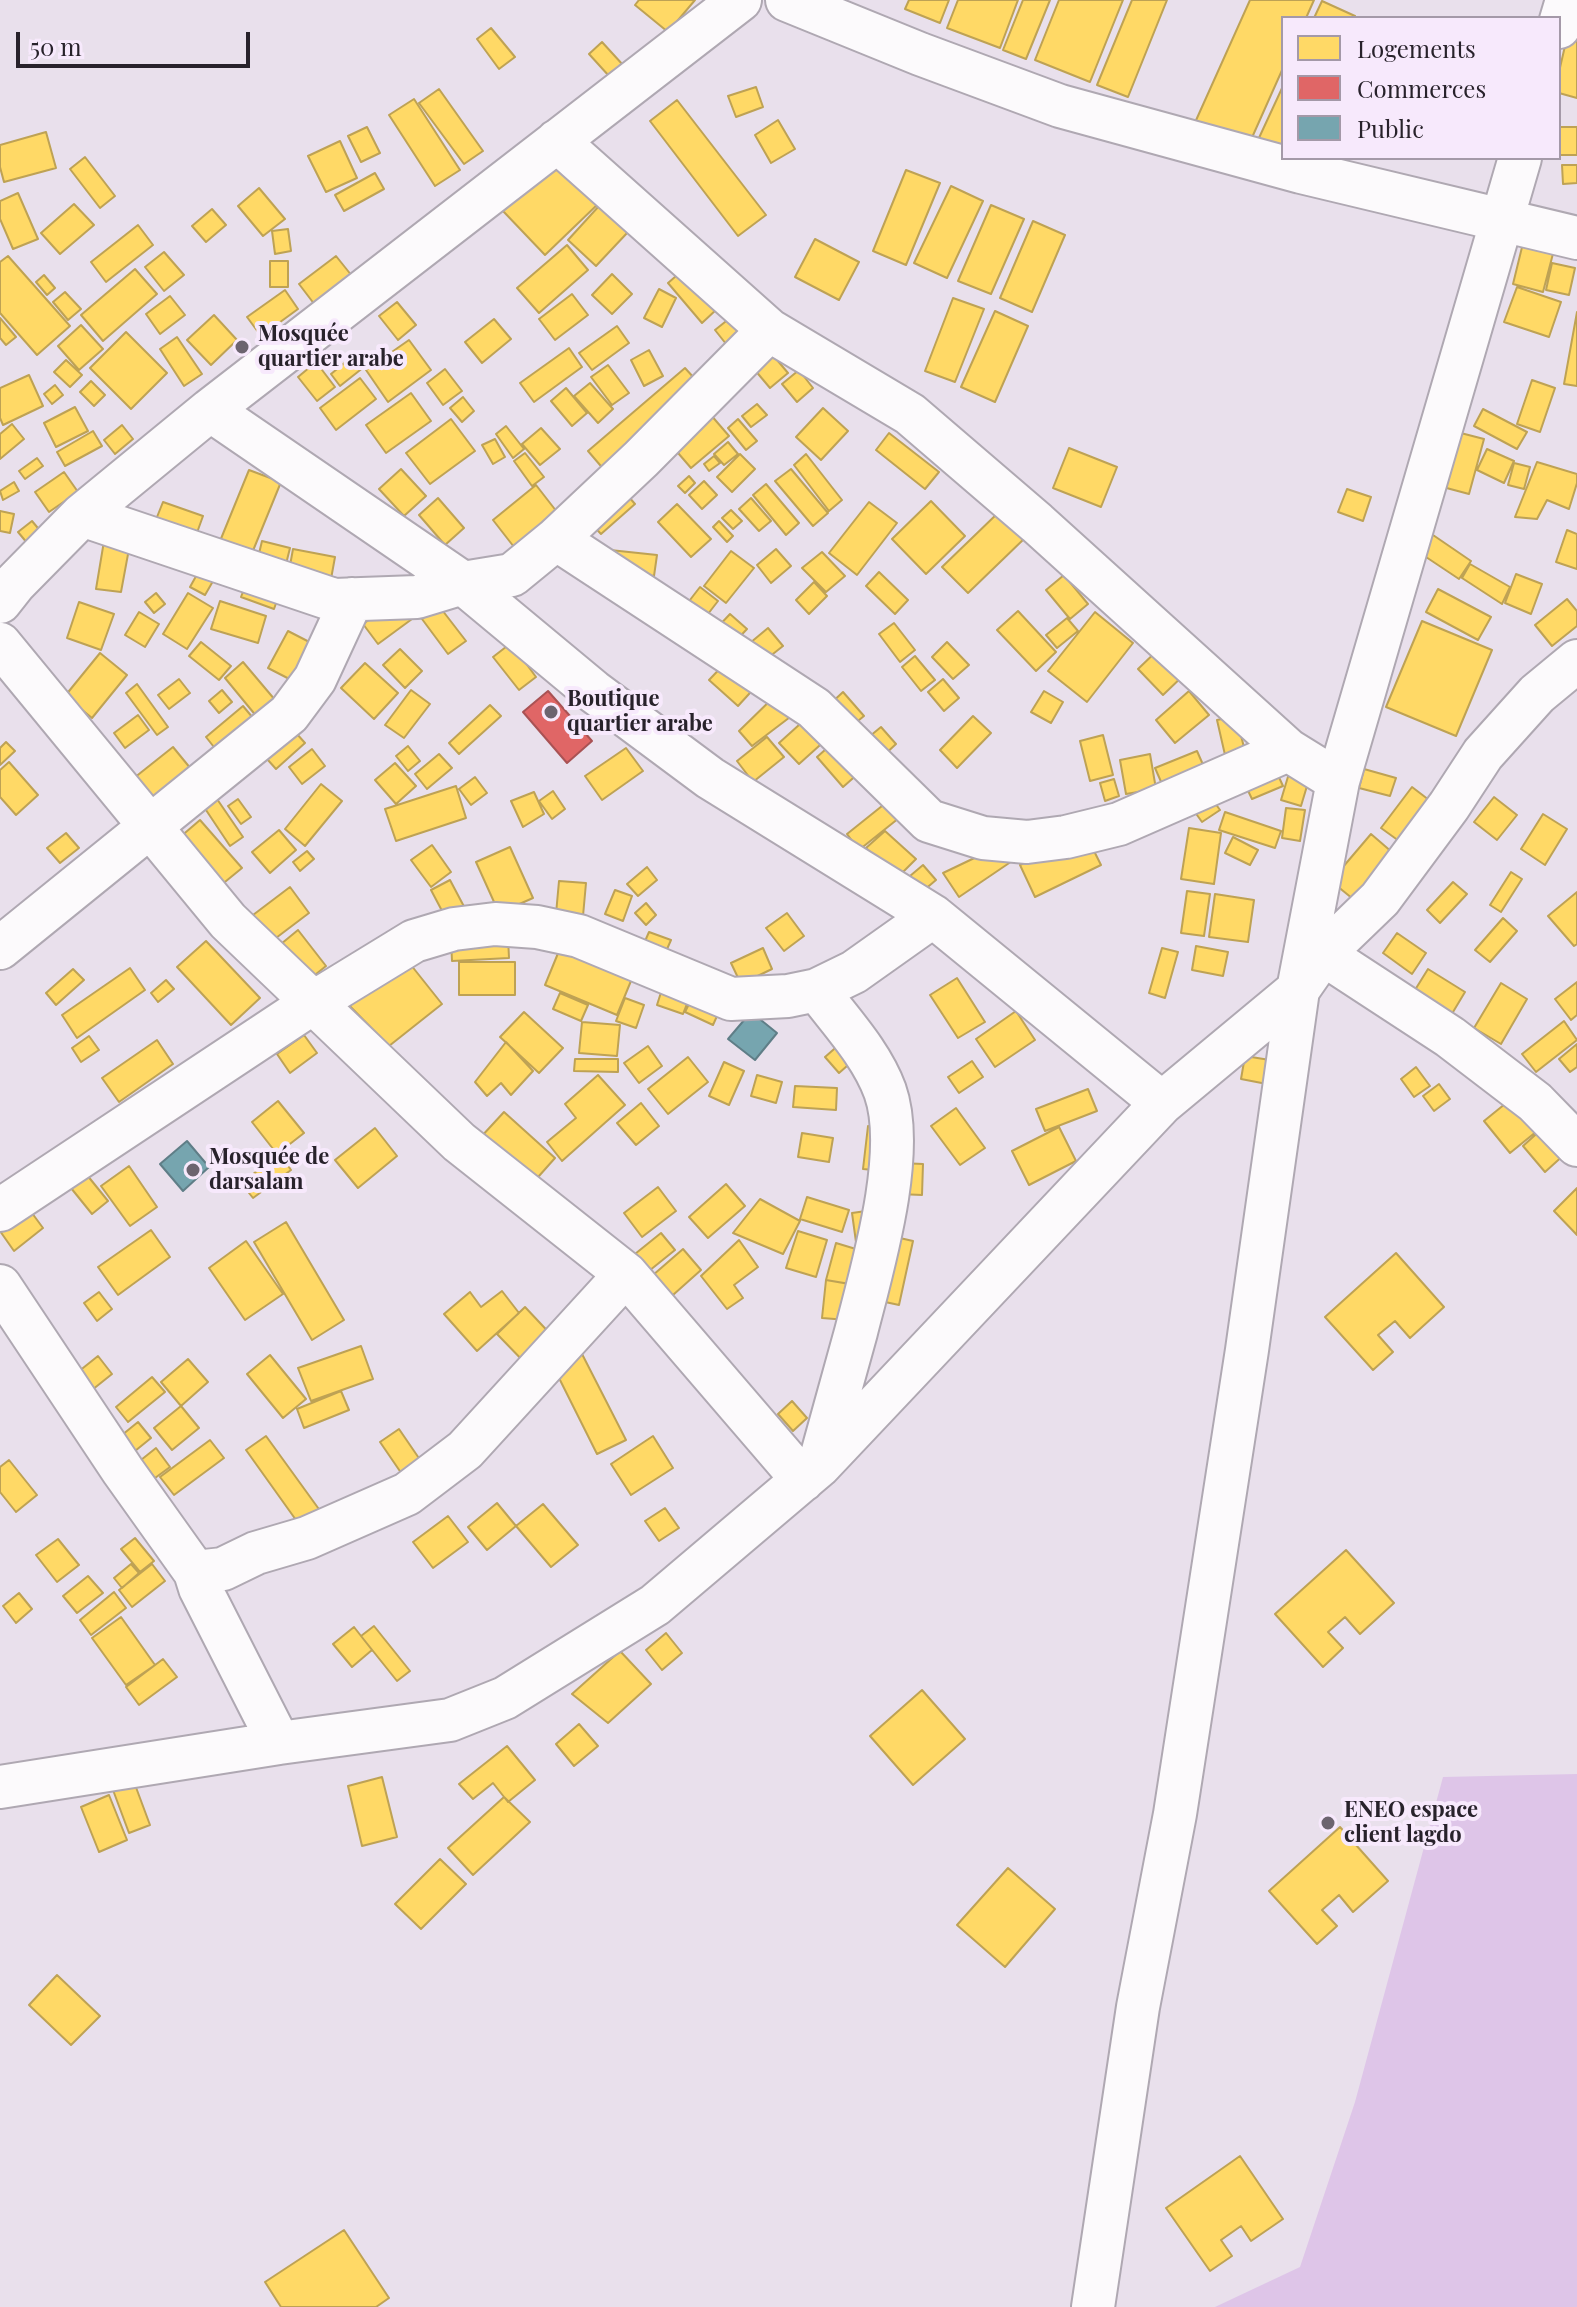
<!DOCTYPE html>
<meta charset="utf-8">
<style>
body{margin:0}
#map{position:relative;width:1577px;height:2307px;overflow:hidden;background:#e9e0ec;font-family:"Playfair Display",serif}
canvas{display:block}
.legend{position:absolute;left:1281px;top:16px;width:280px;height:144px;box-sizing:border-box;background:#f7e9fc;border:2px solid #a499a8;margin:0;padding:10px 14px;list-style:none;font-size:24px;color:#28222b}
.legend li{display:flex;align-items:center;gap:16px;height:40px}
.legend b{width:40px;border:2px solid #a499a8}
.scale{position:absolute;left:16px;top:32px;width:234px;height:36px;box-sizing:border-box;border:4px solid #28222b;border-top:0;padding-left:10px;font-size:24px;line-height:28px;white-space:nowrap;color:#28222b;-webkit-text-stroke:6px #f7e9fc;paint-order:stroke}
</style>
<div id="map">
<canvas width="1577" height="2307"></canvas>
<ul class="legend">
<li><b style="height:22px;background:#ffd966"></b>Logements</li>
<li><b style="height:22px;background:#e06666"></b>Commerces</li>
<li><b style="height:22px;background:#76a5af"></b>Public</li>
</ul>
<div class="scale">50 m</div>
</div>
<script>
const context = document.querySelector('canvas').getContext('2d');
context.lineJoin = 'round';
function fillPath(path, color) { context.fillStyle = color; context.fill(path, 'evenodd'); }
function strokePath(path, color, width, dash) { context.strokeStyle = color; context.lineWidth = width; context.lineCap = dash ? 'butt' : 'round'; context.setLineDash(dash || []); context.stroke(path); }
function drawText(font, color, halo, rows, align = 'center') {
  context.font = font + ' "Playfair Display",serif'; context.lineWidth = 8; context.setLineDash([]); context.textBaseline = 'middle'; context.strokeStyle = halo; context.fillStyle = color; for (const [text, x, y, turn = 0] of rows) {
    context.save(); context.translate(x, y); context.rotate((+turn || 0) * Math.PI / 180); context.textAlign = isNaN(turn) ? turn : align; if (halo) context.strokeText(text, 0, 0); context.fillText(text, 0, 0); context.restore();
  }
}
fillPath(new Path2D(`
 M1577,1774V2307H1215L1300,2267L1355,2102L1443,1777Z`), '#dec5e8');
const homes = new Path2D(`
 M639,0H695L668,32L635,5Z
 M909,0H949L940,23L905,9Z
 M958,0H1018L1000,48L947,28Z
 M1023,0H1050L1026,59L1003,50Z
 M1059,0H1123L1090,82L1035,60Z
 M1132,0H1167L1128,97L1097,85Z
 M1250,0H1314L1306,18H1283V68L1246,151L1193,127Z
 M1322,1L1355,16L1354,18H1314Z
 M1571,20L1577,21V98L1559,93V72Z
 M491,28L515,57L499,69L477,39Z
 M602,42L623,65L609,76L589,54Z
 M1283,86V158L1252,153Z
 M756,87L763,107L736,117L728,96Z
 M439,89L483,151L464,164L419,103Z
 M414,99L460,170L435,186L389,115Z
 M677,100L766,215L738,236L650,121Z
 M778,120L795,149L771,163L755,135Z
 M367,127L380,153L361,162L348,136Z
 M1559,127H1577V155H1559Z
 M46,132L56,168L4,182L0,167V145Z
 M340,141L357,178L326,192L308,156Z
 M85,157L115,196L100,208L70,169Z
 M556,160L598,204L545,255L503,211Z
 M1562,165H1577V183L1563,184Z
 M906,170L940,183L906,265L873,251Z
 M375,173L384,189L344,211L335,195Z
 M951,186L983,201L947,278L914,263Z
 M259,188L285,219L263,236L238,206Z
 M18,193L38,239L13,249L0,219V201Z
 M74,204L94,225L60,254L41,233Z
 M991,205L1024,219L991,294L958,281Z
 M599,206L628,232L596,266L568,240Z
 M212,209L226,225L206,242L192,226Z
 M1033,221L1065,235L1032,312L1000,298Z
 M138,225L153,245L106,282L91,262Z
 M288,229L291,251L275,254L272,231Z
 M815,239L859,262L839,300L795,277Z
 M1524,239L1555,246L1543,292L1513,284Z
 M567,245L588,270L539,313L517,288Z
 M164,252L184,275L164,291L145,267Z
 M8,256L70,326L37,355L0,313V262Z
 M336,256L352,276L315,305L299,284Z
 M270,261H288V287H270Z
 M1552,263L1575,268L1569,295L1546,290Z
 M135,269L157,294L103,341L81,315Z
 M683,270L717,309L702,323L668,283Z
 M612,274L632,294L612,314L592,295Z
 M44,275L55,288L47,295L36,282Z
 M1517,287L1561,302L1549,337L1504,322Z
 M659,289L676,298L662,327L644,318Z
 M285,290L298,309L261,336L247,317Z
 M65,292L81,309L68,320L53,302Z
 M572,294L588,315L555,340L539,319Z
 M170,296L185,315L160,334L146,314Z
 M953,298L984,309L955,382L925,371Z
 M397,302L416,325L398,340L379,316Z
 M740,310L759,334L734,354L715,330Z
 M995,311L1028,326L995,402L961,387Z
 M1577,312V386L1564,384Z
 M214,315L237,340L211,365L187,340Z
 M0,318L16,337L6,345L0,338Z
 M494,319L511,339L482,363L465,342Z
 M81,325L103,349L79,370L58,346Z
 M617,326L629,343L592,370L579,353Z
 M126,332L167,373L131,409L90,368Z
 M177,337L202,374L184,386L160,349Z
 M409,340L431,370L388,402L366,370Z
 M569,348L582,367L534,402L520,383Z
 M649,350L663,376L644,386L631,360Z
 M359,351L369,363L340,386L331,374Z
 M772,354L788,373L770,388L754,369Z
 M66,360L82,375L70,387L54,372Z
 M316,362L335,387L317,401L298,377Z
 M608,365L629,393L612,405L591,377Z
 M685,368L704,389L606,472L588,451Z
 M445,369L462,391L443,405L427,383Z
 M799,370L813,388L797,402L782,384Z
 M29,375L43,406L3,425L0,418V388Z
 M360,378L376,399L336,430L320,408Z
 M1532,380L1555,388L1540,432L1517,424Z
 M91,381L105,395L94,406L80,392Z
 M590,383L613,409L598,423L574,396Z
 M55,385L63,395L52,404L44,394Z
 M566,388L587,413L572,426L551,401Z
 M411,393L431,421L386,453L366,425Z
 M463,397L474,411L462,422L450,408Z
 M757,404L767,415L751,427L742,416Z
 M75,407L88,431L56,447L44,423Z
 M704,407L729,436L691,468L666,439Z
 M823,408L848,431L821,460L796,437Z
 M1483,409L1527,432L1517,449L1474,426Z
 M451,419L475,451L430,484L406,453Z
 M738,419L757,441L746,450L728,428Z
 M12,424L24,439L0,459V434Z
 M122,425L133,439L115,454L104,440Z
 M506,426L524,449L513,458L496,434Z
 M541,428L560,449L540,465L522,444Z
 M93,431L102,446L65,466L57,452Z
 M1453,431L1484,439L1469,494L1439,486Z
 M889,433L939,472L925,489L876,450Z
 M495,439L505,457L493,464L482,445Z
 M728,442L738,454L724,465L714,454Z
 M1069,448L1117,467L1101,507L1053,488Z
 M1487,449L1514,461L1504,483L1477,470Z
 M525,453L544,477L532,486L514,461Z
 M740,454L755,469L732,492L717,477Z
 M806,454L842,500L829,511L794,465Z
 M714,456L720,463L709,471L704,464Z
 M37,458L43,466L25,479L19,471Z
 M1537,462L1577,474V483L1569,509L1547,500L1537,519L1515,517Z
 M1514,463L1530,467L1524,489L1508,485Z
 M401,469L426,496L404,516L379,489Z
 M791,469L828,513L813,526L775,481Z
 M249,470L281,482L250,558L218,546Z
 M64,472L78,492L49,512L35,492Z
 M689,476L695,483L685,493L678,486Z
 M704,481L717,495L702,509L689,495Z
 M14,482L19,491L3,500L0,491Z
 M766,484L799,523L786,535L753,495Z
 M536,485L557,512L514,547L493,520Z
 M621,488L635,504L601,534L587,519Z
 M1347,489L1371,497L1363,521L1338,512Z
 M438,498L464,528L445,545L419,515Z
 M751,498L771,521L759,531L739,509Z
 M931,501L965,536L926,574L892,539Z
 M163,502L203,516L194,541L153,527Z
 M869,502L897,523L857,575L829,553Z
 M677,504L711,539L691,557L658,522Z
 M731,510L742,521L733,529L722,518Z
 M0,511L14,514L10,533L0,531Z
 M1000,511L1026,537L968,593L942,567Z
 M32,521L42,533L28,544L18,532Z
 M719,521L733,536L727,542L713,527Z
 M1567,530L1577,534V569L1556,562Z
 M105,535L131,538L121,592L96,589Z
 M1433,535L1471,561L1459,579L1420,553Z
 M262,541L290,548L285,568L257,562Z
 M293,549L335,557L331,579L289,571Z
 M776,549L791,566L771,583L757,565Z
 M610,550L657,555L654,576L607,570Z
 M731,551L754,568L726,603L704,586Z
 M822,552L845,576L826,592L802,568Z
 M205,560L220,569L205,595L190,587Z
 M1470,564L1510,587L1502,604L1462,578Z
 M879,572L908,600L895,614L866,586Z
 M1516,574L1542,584L1531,614L1505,603Z
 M1064,575L1088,604L1070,619L1046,590Z
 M248,579L280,592L274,609L241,597Z
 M814,582L827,596L809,614L796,600Z
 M700,587L718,601L701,623L683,609Z
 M1438,589L1491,617L1478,640L1426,612Z
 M156,593L165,604L154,613L145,602Z
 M188,593L213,608L187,649L163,634Z
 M398,599L412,619L378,644L363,624Z
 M1567,599L1577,611V626L1552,646L1535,625Z
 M220,601L266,616L258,643L211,629Z
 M79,602L114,614L101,650L67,638Z
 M439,606L466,641L448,654L422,619Z
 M1018,611L1056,652L1036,671L997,630Z
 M139,612L159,624L145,647L125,635Z
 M1095,612L1133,643L1087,702L1048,671Z
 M730,614L747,629L730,647L714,631Z
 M1067,618L1078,631L1057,648L1046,635Z
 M1422,621L1492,650L1456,736L1386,707Z
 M894,623L915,650L900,662L879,634Z
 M768,628L783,646L764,661L750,643Z
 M288,631L321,648L301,685L268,668Z
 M201,642L231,666L219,680L189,656Z
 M947,642L969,665L953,679L932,657Z
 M511,643L536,677L519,690L493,657Z
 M1162,646L1187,672L1163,695L1138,669Z
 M400,649L422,671L405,688L383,665Z
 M100,653L127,675L92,718L65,696Z
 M915,656L935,680L921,691L902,667Z
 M731,657L759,683L738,706L709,680Z
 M243,662L281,707L262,723L225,678Z
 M365,663L398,693L374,719L341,688Z
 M179,679L190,693L169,709L158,695Z
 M943,679L959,698L944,711L928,692Z
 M137,684L168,727L157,735L126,693Z
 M222,690L232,702L219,713L209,701Z
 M411,690L430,704L404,738L385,725Z
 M1044,691L1063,702L1051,723L1031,712Z
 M1189,691L1209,715L1175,743L1156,720Z
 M779,692L798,711L752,746L739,731Z
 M843,692L864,716L848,729L828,706Z
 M490,705L501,716L459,754L449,743Z
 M243,706L263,730L225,761L206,737Z
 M138,715L149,730L125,748L114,733Z
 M810,715L829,737L799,764L779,743Z
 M973,716L991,733L957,768L940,750Z
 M1236,716L1248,763L1228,768L1217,720Z
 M288,724L305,743L276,769L259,750Z
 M881,727L896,744L880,759L864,741Z
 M1103,735L1113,775L1090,781L1080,741Z
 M767,737L784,757L753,782L737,761Z
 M6,742L15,751L0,765V748Z
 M834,742L860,772L843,787L817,757Z
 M408,746L420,761L408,771L396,756Z
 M173,747L200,780L161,811L134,778Z
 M626,748L643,771L602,800L585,776Z
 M312,749L325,766L302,784L289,767Z
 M1197,751L1208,776L1166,793L1155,768Z
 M439,754L452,768L427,789L415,774Z
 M1150,754L1156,789L1126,794L1120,760Z
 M1271,760L1283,786L1252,799L1240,774Z
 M9,762L38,795L16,815L0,797V770Z
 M395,763L416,786L396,804L375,780Z
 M1364,769L1396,778L1390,796L1359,788Z
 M1290,770L1310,776L1301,806L1281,800Z
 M475,777L487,793L471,805L459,789Z
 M1114,779L1119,796L1105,801L1100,783Z
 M321,784L342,801L305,846L285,829Z
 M456,786L466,818L396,841L385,809Z
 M1412,787L1429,800L1399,841L1381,828Z
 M1205,789L1220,810L1202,822L1187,801Z
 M553,791L565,809L552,819L539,801Z
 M534,792L544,814L523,827L511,801Z
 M1494,797L1517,815L1497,840L1474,822Z
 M217,799L243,837L230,846L204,807Z
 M238,799L251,817L241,824L228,806Z
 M887,802L899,818L859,850L847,834Z
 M1286,808L1305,810L1300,841L1282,838Z
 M1225,812L1281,831L1275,848L1219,830Z
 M1543,814L1567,829L1545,865L1521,849Z
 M200,820L242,868L220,886L179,838Z
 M1189,828L1221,833L1214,884L1181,879Z
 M279,830L296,850L270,873L252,852Z
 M885,831L916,859L897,878L866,848Z
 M66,833L79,848L60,863L47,848Z
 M1085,833L1101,865L1035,897L1020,865Z
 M1371,834L1393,853L1353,899L1331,881Z
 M1233,837L1258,850L1250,865L1225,853Z
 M1010,841L1021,855L959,897L943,873Z
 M432,845L451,872L431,887L411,860Z
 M510,847L533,898L499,913L476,862Z
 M307,851L314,859L300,871L293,862Z
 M923,865L936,880L923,891L910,876Z
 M647,867L657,880L638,896L627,884Z
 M1511,872L1522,879L1501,912L1490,905Z
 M450,880L469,916L450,926L431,890Z
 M559,881L586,883L583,916L556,914Z
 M1453,882L1467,894L1440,923L1427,910Z
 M290,887L309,913L272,941L253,915Z
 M615,890L632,896L623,921L605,914Z
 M1187,891L1210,894L1204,936L1181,933Z
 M1577,892V944L1574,946L1548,916Z
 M1215,894L1254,900L1248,942L1209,937Z
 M646,903L656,915L646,925L635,913Z
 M787,913L804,936L784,951L766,928Z
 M1503,918L1517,931L1490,962L1475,950Z
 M298,930L326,966L310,979L281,944Z
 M649,932L671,940L664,956L642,948Z
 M1397,933L1426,953L1412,974L1383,953Z
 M508,937L509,958L452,961L451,940Z
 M206,941L260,998L231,1025L177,967Z
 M561,946L633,976L617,1015L545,985Z
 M1196,946L1228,952L1223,976L1192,970Z
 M763,948L772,969L741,984L731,963Z
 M1162,948L1178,952L1165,998L1149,993Z
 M403,955L442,1004L389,1046L339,995Z
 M459,962H515V995H459Z
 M130,968L145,990L77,1038L62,1015Z
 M73,969L84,980L56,1005L46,993Z
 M1428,969L1465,992L1447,1022L1410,998Z
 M957,978L985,1022L958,1038L930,995Z
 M166,980L174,989L158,1002L151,993Z
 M1577,982V1015L1571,1020L1555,999Z
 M1501,983L1527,999L1501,1044L1474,1028Z
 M663,986L690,996L683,1014L657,1005Z
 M560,993L588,1005L581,1021L553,1009Z
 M694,994L721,1007L713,1025L685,1012Z
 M625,998L644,1005L636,1028L616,1021Z
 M1016,1011L1035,1040L995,1067L976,1039Z
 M524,1012L563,1048L539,1073L500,1037Z
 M1564,1021L1577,1040L1536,1072L1522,1054Z
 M582,1022L620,1025L617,1056L579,1053Z
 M304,1035L317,1053L290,1073L277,1054Z
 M89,1036L99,1050L81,1062L72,1048Z
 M157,1040L173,1064L119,1102L102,1078Z
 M506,1042L533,1071L511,1095L501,1083L487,1096L475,1082Z
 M841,1043L855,1059L839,1073L825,1057Z
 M1577,1044V1067L1570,1072L1559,1059Z
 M648,1046L662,1066L639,1083L624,1063Z
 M1245,1056L1276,1061L1272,1085L1241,1079Z
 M688,1057L708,1082L668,1114L648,1089Z
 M575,1059H618V1072L574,1071Z
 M972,1061L983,1077L959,1093L948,1077Z
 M724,1062L744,1071L729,1105L709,1096Z
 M1416,1067L1430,1086L1414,1097L1401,1079Z
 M598,1075L625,1105L562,1161L547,1142L576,1118L565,1104Z
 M757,1075L782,1082L776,1103L751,1096Z
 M1439,1084L1450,1099L1434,1111L1423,1096Z
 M795,1086L837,1088L836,1110L793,1107Z
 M1088,1089L1097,1111L1045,1131L1036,1109Z
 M1516,1095L1542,1127L1510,1153L1484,1121Z
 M278,1101L304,1133L277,1154L252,1122Z
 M641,1103L659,1126L636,1145L617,1123Z
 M956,1108L985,1148L960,1165L931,1126Z
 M504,1112L555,1158L531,1185L480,1138Z
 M868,1126L888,1129L884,1171L863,1169Z
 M1059,1127L1076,1161L1029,1185L1012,1151Z
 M1544,1127L1566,1153L1545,1172L1523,1146Z
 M375,1128L397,1156L358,1188L335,1160Z
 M802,1133L833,1138L829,1162L798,1157Z
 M280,1154L291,1170L253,1198L241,1183Z
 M900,1163L923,1164L922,1195L899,1194Z
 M129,1166L157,1207L130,1226L101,1186Z
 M87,1175L108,1201L92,1214L71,1188Z
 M726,1184L745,1206L708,1238L689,1217Z
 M658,1187L676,1211L642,1237L624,1213Z
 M1577,1188V1235L1554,1211Z
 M807,1197L849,1210L842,1232L800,1219Z
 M760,1199L800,1221L783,1254L733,1233Z
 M29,1209L43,1228L14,1251L0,1231Z
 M873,1210L876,1239L856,1242L852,1213Z
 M286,1222L344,1320L312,1340L254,1242Z
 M151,1230L170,1257L118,1295L98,1267Z
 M798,1231L827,1240L816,1277L786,1268Z
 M661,1233L675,1250L644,1275L630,1258Z
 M891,1236L913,1241L899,1305L876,1300Z
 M739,1240L758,1267L734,1285L743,1298L727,1309L701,1276Z
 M246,1241L283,1294L245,1320L209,1268Z
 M836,1243L869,1253L861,1286L826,1280Z
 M683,1249L701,1270L664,1303L645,1282Z
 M1396,1253L1444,1307L1410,1338L1395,1321L1378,1335L1393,1352L1373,1370L1325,1317Z
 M826,1280L850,1284L847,1320L822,1318Z
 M502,1291L519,1313L477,1351L444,1314L470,1292L481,1307Z
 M99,1292L112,1309L97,1321L84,1303Z
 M525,1307L556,1340L528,1366L497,1334Z
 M361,1346L373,1379L311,1401L298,1368Z
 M581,1352L626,1440L597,1454L553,1366Z
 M270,1355L306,1399L283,1418L247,1374Z
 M98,1356L112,1374L92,1390L78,1372Z
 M188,1359L208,1382L181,1406L161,1382Z
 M152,1377L165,1392L128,1422L116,1407Z
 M341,1391L349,1410L304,1428L297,1409Z
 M792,1401L807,1418L793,1431L778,1414Z
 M181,1406L199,1428L172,1450L154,1428Z
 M138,1422L151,1438L135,1451L122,1435Z
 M399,1429L425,1467L406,1480L380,1442Z
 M266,1436L321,1512L301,1527L246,1450Z
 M653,1436L673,1468L631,1495L611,1464Z
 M210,1440L224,1458L174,1495L160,1477Z
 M156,1448L170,1467L155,1478L141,1460Z
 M9,1460L37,1495L16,1512L0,1492V1467Z
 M497,1503L516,1526L487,1550L468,1527Z
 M543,1504L578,1545L551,1567L516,1526Z
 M665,1508L679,1528L659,1541L645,1521Z
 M448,1516L468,1542L433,1568L413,1542Z
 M135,1538L154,1561L140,1572L121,1549Z
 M58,1539L79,1565L57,1582L36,1555Z
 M1346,1550L1394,1603L1360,1634L1345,1617L1328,1632L1343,1648L1323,1667L1275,1614Z
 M131,1564L139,1573L122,1588L114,1578Z
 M152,1564L165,1581L132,1607L119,1590Z
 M88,1576L103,1593L77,1613L63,1596Z
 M114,1592L126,1608L91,1635L80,1620Z
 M19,1593L32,1609L16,1623L3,1606Z
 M121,1617L155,1665L126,1685L92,1638Z
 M374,1626L410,1671L397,1681L361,1636Z
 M354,1627L372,1650L352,1667L333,1644Z
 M666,1633L682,1653L662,1670L646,1650Z
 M620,1651L651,1684L608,1723L572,1694Z
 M163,1659L177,1677L139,1705L126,1687Z
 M922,1690L965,1739L913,1785L870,1736Z
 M579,1724L598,1746L574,1766L556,1744Z
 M507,1746L535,1780L508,1802L493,1783L473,1799L459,1784Z
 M382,1777L397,1837L362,1846L348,1786Z
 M134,1782L150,1825L129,1833L113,1790Z
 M109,1795L127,1840L99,1852L81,1807Z
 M504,1797L530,1822L473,1875L448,1848Z
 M1340,1827L1388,1881L1353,1912L1339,1895L1322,1910L1337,1926L1317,1944L1269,1891Z
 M440,1859L466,1884L421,1929L395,1904Z
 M1008,1868L1055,1909L1005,1967L957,1925Z
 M57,1975L100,2016L71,2045L29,2005Z
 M1240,2156L1283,2219L1251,2241L1241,2226L1221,2240L1232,2256L1210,2271L1166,2208Z
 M344,2230L389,2298L376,2307H281L265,2282Z`);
fillPath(homes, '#ffd966');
strokePath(homes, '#bea254', 2);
const shops = new Path2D(`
 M548,691L592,741L567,763L523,712Z`);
fillPath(shops, '#e06666');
strokePath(shops, '#a95254', 2);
const public = new Path2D(`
 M751,1012L777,1033L755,1060L728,1039Z
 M187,1141L209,1167L183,1191L160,1164Z`);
fillPath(public, '#76a5af');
strokePath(public, '#5f7e87', 2);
const minor = new Path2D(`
 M787,0L920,54L1060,106L1301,172L1577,238
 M1559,27L1567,0
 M557,141L769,330L910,414L1037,523L1288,750L1338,781
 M210,410L463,583L593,691L710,778L933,916L1162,1103
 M82,515L334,600L417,597L463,583L512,575L556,539L641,459L769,330
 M556,539L814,708L929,821L983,838L1027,842L1066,837L1119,824L1288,750
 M0,602L15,583L82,515L210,410L740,0
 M0,644L228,921L459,1142L626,1274L803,1480
 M0,948L289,714L315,679L352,599
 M1323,954L1450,1037L1535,1102L1577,1145
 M817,990C841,1022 871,1053 885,1091C907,1153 872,1269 856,1332C844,1375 832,1419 820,1462
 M0,1210L311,1004L414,941L454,929L495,924L537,927L579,936L731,999L788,996L817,990L854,972L933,916
 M0,1286L123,1471L195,1572L200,1588L279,1743
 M195,1572L223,1569L256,1553L307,1538L407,1494L465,1450L626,1274
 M0,1787L279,1743L450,1720L505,1698L655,1605L819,1466L1162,1103L1298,990L1323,954L1380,899L1449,806L1483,754L1537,694L1577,661
 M1093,2307L1138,2007L1175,1814L1247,1350L1298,990L1338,781L1520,158`);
strokePath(minor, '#afa8b2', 46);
strokePath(minor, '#fcfafc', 42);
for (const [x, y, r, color] of [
 [242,347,8,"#6c646f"],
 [551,712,8,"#6c646f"],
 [193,1170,8,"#6c646f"],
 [1328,1823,8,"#6c646f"]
]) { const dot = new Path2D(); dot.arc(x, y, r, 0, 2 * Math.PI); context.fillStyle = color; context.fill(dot); strokePath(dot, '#f7e9fc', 3); }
drawText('bold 22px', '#28222b', '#f7e9fc', [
 ["Mosquée",258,334],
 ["quartier arabe",258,359],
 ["Boutique",567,699],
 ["quartier arabe",567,724],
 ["Mosquée de",209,1157],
 ["darsalam",209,1182],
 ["ENEO espace",1344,1810],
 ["client lagdo",1344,1835]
], 'left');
</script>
